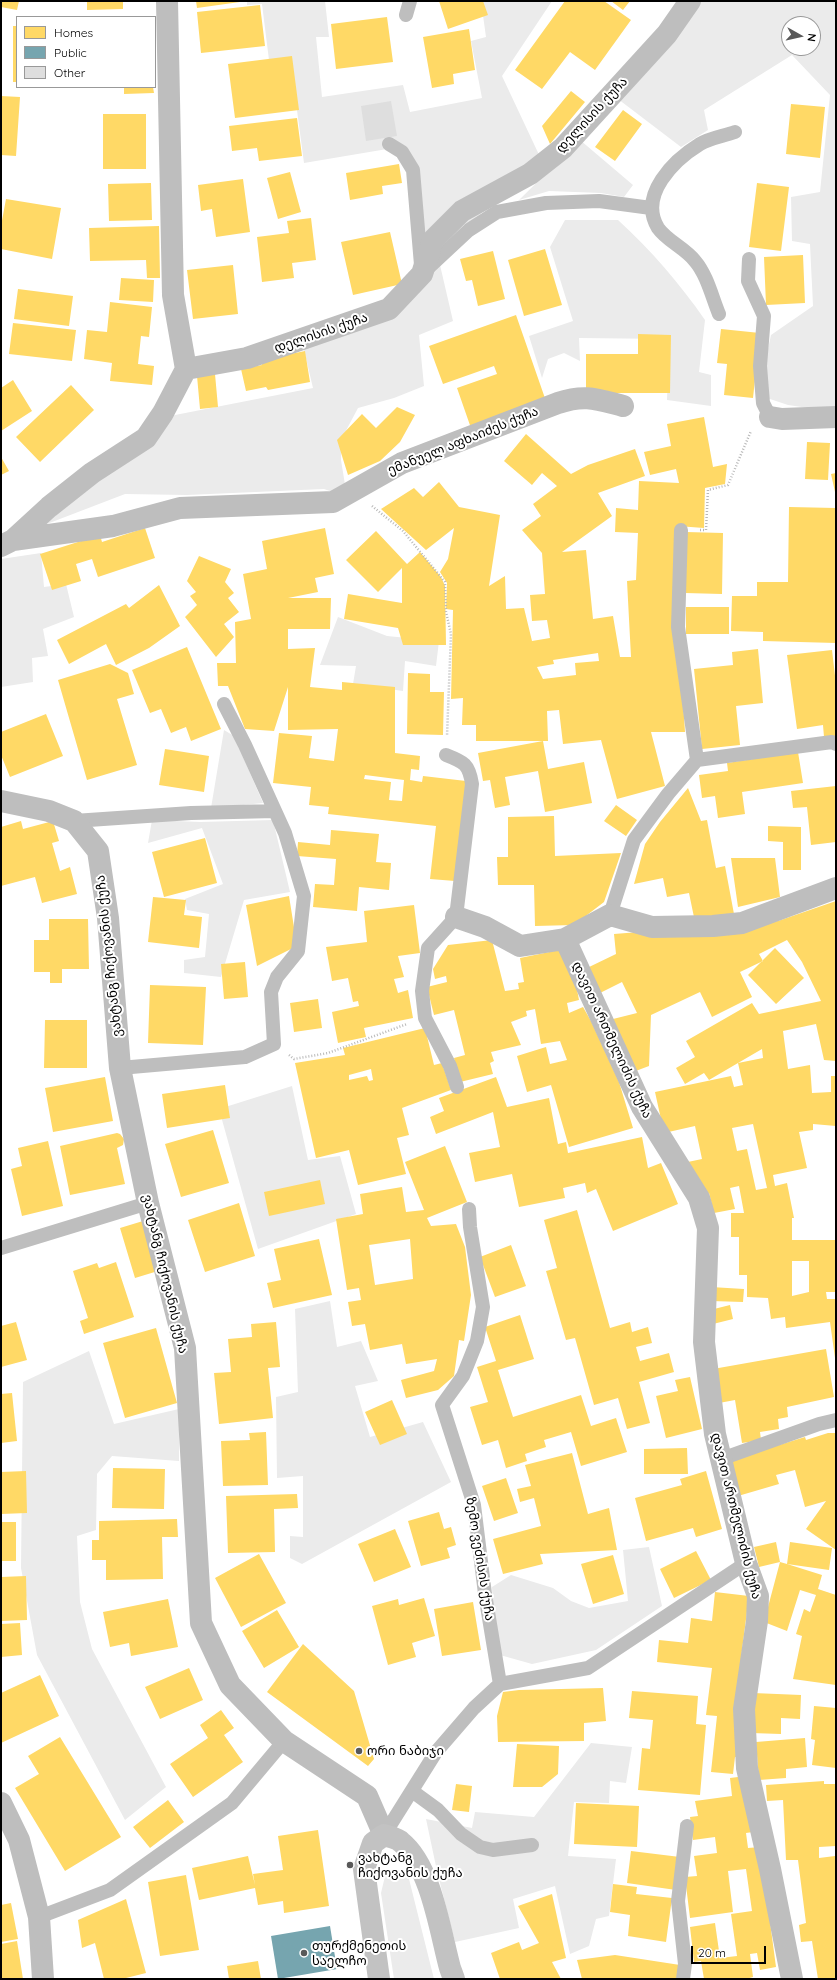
<!DOCTYPE html>
<meta charset="utf-8">
<style>
body{margin:0}
#map{position:relative;width:837px;height:1980px;overflow:hidden;background:#fff;font-family:Quicksand,sans-serif}
canvas{display:block}
.frame{position:absolute;inset:0;border:2px solid #000;pointer-events:none}
.legend{position:absolute;left:16px;top:16px;width:140px;height:72px;box-sizing:border-box;background:#fff;border:1px solid #999;margin:0;padding:5px 7px;list-style:none;font-size:12px;color:#000}
.legend li{display:flex;align-items:center;gap:8px;height:20px}
.legend b{width:20px;border:1px solid #999}
.north{position:absolute;left:781px;top:16px;width:40px;height:40px;box-sizing:border-box;background:#fff;border:1px solid #999;border-radius:50%;rotate:98deg;font-size:11px;font-weight:700;line-height:16px;text-align:center;color:#000}
.north::after{content:'';display:block;margin:auto;width:14px;height:18px;background:#595959;clip-path:polygon(50% 0,100% 100%,50% 72%,0 100%)}
.scale{position:absolute;left:691px;top:1946px;width:75px;height:18px;box-sizing:border-box;border:2px solid #000;border-top:0;padding-left:5px;font-size:12px;line-height:14px;white-space:nowrap;color:#000;-webkit-text-stroke:3px #fff;paint-order:stroke}
</style>
<div id="map">
<canvas width="837" height="1980"></canvas>
<div class="frame"></div>
<ul class="legend">
<li><b style="height:11px;background:#ffd966"></b>Homes</li>
<li><b style="height:11px;background:#76a5af"></b>Public</li>
<li><b style="height:11px;background:#dedede"></b>Other</li>
</ul>
<div class="north">N</div>
<div class="scale">20 m</div>
</div>
<script>
const context = document.querySelector('canvas').getContext('2d');
context.lineJoin = 'round';
function fillPath(path, color) { context.fillStyle = color; context.fill(path, 'evenodd'); }
function strokePath(path, color, width, dash) { context.strokeStyle = color; context.lineWidth = width; context.lineCap = dash ? 'butt' : 'round'; context.setLineDash(dash || []); context.stroke(path); }
function drawText(font, color, halo, rows, align = 'center') {
  context.font = font + ' Quicksand,"Noto Sans Georgian",sans-serif'; context.lineWidth = 4; context.setLineDash([]); context.textBaseline = 'middle'; context.strokeStyle = halo; context.fillStyle = color; for (const [text, x, y, turn = 0] of rows) {
    context.save(); context.translate(x, y); context.rotate((+turn || 0) * Math.PI / 180); context.textAlign = isNaN(turn) ? turn : align; if (halo) context.strokeText(text, 0, 0); context.fillText(text, 0, 0); context.restore();
  }
}
fillPath(new Path2D(`
 M247,1H325L329,37H316L322,97L403,85L410,112L482,98L471,41L486,37L481,1H552L502,76L541,159L420,269L405,146L304,163L291,65L270,68L262,4L247,5Z
 M698,1H836V412L788,405L758,395L771,335L813,306L810,244L792,241L791,197L820,192L830,95L792,55L704,110L708,130L681,147L618,99ZM789,24H813V48H789Z
 M580,140L633,185L624,197L601,193L549,191L519,200Z
 M565,220H618C651,250 680,284 705,320L699,372L711,375V406L667,400L669,339L579,338L580,361L564,353L548,359L542,378L529,336L573,321L550,247Z
 M440,265L453,321L419,335L424,386L394,398L358,408L341,440V460L347,497L324,489L187,495L125,494L26,532L170,416L313,388L303,346L389,311Z
 M41,553L44,587L66,584L74,617L43,629L48,656L32,658L33,682L1,687V559Z
 M338,617L387,636L439,641L436,666L405,661L403,691L353,684L356,666L320,665Z
 M224,730L234,736L263,803L211,808Z
 M152,820L200,822L273,820L290,892L244,900L221,977L184,973V960L205,957L209,914L187,910L185,899L223,884L202,828L148,843Z
 M292,1086L308,1160L340,1156L356,1214L258,1249L219,1109Z
 M330,1301L337,1347L361,1341L378,1381L355,1386L370,1437L423,1422L451,1482L302,1564L290,1558V1536L303,1537V1476L277,1478L276,1397L298,1392L295,1309Z
 M89,1351L114,1424L179,1409V1461L112,1456L97,1474L96,1530L77,1536L80,1602L92,1649L166,1787L125,1820L37,1655L21,1568L23,1382Z
 M649,1547L662,1606L596,1650L532,1664L500,1655L495,1635L492,1587L511,1575L553,1588L571,1601L589,1608L628,1601L623,1550Z
 M591,1743L632,1747L626,1783L610,1781L609,1803L574,1802L568,1856L616,1859L609,1916L596,1919L589,1946L570,1954L555,1886L513,1899L519,1928L455,1942L437,1871L426,1819L472,1828L475,1812L534,1817Z
 M397,1869L408,1875L434,1979H394L381,1893L386,1872Z`), '#ebebeb');
fillPath(new Path2D(`
 M1,1H19L17,10L1,7Z
 M87,1H123V9L87,10Z
 M196,1H240V2L197,8Z
 M439,1H483L488,15L448,29Z
 M565,1H604L631,20L595,70L570,52L542,89L515,70Z
 M611,1H630L623,10Z
 M260,5L265,46L201,53L197,12Z
 M387,17L393,62L336,69L331,24Z
 M13,26H17V82H13Z
 M469,29L475,70L453,74L454,84L432,88L423,37Z
 M292,56L299,110L235,118L228,64Z
 M124,87H153L154,93L124,94Z
 M571,91L585,102L550,144L542,126Z
 M1,96L20,97L16,156L1,155Z
 M791,104L825,107L820,158L786,154Z
 M623,110L642,124L615,161L595,147Z
 M103,114H146V169H103Z
 M297,118L302,156L259,161L257,148L232,151L229,126Z
 M399,164L402,183L382,186L383,194L350,200L346,173Z
 M290,172L301,212L278,219L267,178Z
 M243,179L250,232L216,237L212,209L201,211L198,185Z
 M151,183L152,220L109,221L108,184Z
 M757,183L789,187L781,251L749,247Z
 M6,199L61,208L52,259L1,249V226Z
 M311,218L316,260L292,263L294,278L262,282L257,237L289,233L287,221Z
 M159,226L160,278H147L146,260L90,261L89,228Z
 M390,232L402,284L353,295L341,242Z
 M545,249L562,305L524,316L508,260Z
 M493,251L505,299L478,306L472,280L466,281L460,259Z
 M803,255L805,303L766,305L764,257Z
 M233,265L238,314L193,319L187,270Z
 M121,278L154,280L153,302L119,300Z
 M18,289L73,296L69,326L14,319Z
 M110,302L152,307L149,337L141,336L138,364L154,366L152,385L110,381L112,363L84,359L87,330L107,332Z
 M516,315L547,404L472,431L457,388L497,374L494,366L443,384L429,346Z
 M13,323L76,330L72,361L9,354Z
 M721,329L760,333L753,398L724,395L727,364L717,363Z
 M638,334L671,335L670,393H586V354H638Z
 M305,351L310,382L268,390L266,387L246,391L241,369L262,365L261,360Z
 M215,374L218,407L200,409L197,376Z
 M13,380L32,411L1,431V388Z
 M71,385L94,410L40,462L16,437Z
 M397,407L415,415L400,442L380,461L348,475L337,440L362,414L376,428Z
 M704,417L713,467L727,464L725,484L705,488L704,528L677,526L680,654L685,732H651L665,786L617,799L601,740L563,744L559,710L547,711L548,741H543L548,769L584,762L592,803L545,812L538,771L505,777L510,805L495,808L490,780L483,781L478,753L543,741H476V725H462L463,698L451,699L453,610L446,609L447,583L440,572L448,559L454,528L426,550L381,509L414,488L423,497L439,482L459,507L500,515L489,586L505,576L506,609L524,608L532,641L550,638L547,620L532,621L530,595L545,594L542,553L522,530L541,516L533,504L557,486L542,473L532,485L504,461L526,434L571,474L588,465L635,449L645,476L598,493L612,516L562,552L586,550L593,619L613,616L620,657H631L627,581L636,580L638,533L615,532L616,508L638,510L639,481L679,483L676,469L650,475L644,452L671,446L667,424ZM598,653L599,661L575,663L576,675L543,679L537,667L554,664L553,660Z
 M807,442L830,443L828,480L805,479Z
 M1,457L9,471L1,475Z
 M836,473V492H835L831,474Z
 M789,507L836,508V643L763,641V632L731,631L732,596H757V582H788Z
 M145,528L155,558L98,577L92,559L76,564L81,581L52,590L40,554L100,535L102,542Z
 M325,528L334,574L315,578L318,592L288,598H331L330,629H288V649L315,648L310,687L342,690V682L395,687V753L420,756L419,770L411,769L410,780L422,782L423,776L466,781L455,881L430,879L436,826L328,814L329,807L309,805L311,787L273,783L279,733L312,736L309,758L334,761L338,729L288,730V687L274,731L245,729L228,686H218L217,663H236L235,622L251,619L243,574L267,569L262,541ZM365,775L404,780L402,801L389,800L391,782L364,779Z
 M376,531L407,564L420,552L441,577L445,586L446,645H403L398,628L344,619L348,594L402,603V568L378,592L346,560Z
 M686,532L723,533L722,594L685,593Z
 M199,556L231,569L225,582L234,593L228,598L239,612L224,624L234,637L216,657L185,617L197,605L190,596L196,592L187,581Z
 M159,585L180,626L149,648L116,665L106,644L69,664L57,640L126,604L129,608Z
 M686,607H729V634H686Z
 M187,647L221,729L191,741L186,727L171,733L161,709L150,713L132,670Z
 M758,649L763,703L736,706L740,745L702,749L694,669L733,665L732,652Z
 M832,650L836,684V736L824,737L823,725L797,729L787,655Z
 M110,664L128,673L134,694L117,699L137,765L87,780L58,680Z
 M408,673L430,674V692H444L443,735L407,734Z
 M46,714L63,756L10,777L1,755V732Z
 M165,749L209,756L204,792L159,785Z
 M798,752L803,783L742,792L745,814L718,818L715,796L702,798L699,775L728,771L727,763Z
 M836,786V842L811,845L807,807L793,808L791,791Z
 M688,788L701,821L707,820L716,868L725,866L734,914L695,922L689,893L667,897L663,878L634,884L645,844L660,822Z
 M616,805L637,820L626,836L604,821Z
 M554,816L555,856L621,853L604,902L574,925L535,926L534,885H498L497,857H508V817Z
 M21,821L23,829L53,821L59,841L52,843L60,871L70,867L77,894L42,903L35,877L1,886V827Z
 M768,826L801,827V870H783V842L768,841Z
 M331,830L379,834L376,862L391,863L389,890L359,887L357,911L313,907L315,884L334,885L336,859L297,856L298,842L330,845Z
 M205,838L217,883L164,897L152,852Z
 M731,858H775L780,897L738,907Z
 M289,896L297,946L257,966L246,905Z
 M153,897L186,900L184,915L202,917L199,948L148,942Z
 M836,901V1061L824,1060L816,1024L783,1031L788,1069L810,1065L812,1093L831,1092V1076H836V1126L813,1124V1130L799,1132L807,1168L773,1175L775,1186L787,1183L794,1218H792V1240H836V1292H826L827,1299H836L835,1358L830,1322L786,1328L785,1317L771,1319L768,1298L747,1297V1275H739V1237H731V1213H744L739,1186L730,1188L735,1209L714,1213L709,1193L699,1194L683,1163L702,1159L695,1126L664,1133L655,1092L731,1076L734,1087L743,1085L738,1063L709,1080L704,1073L685,1084L676,1068L695,1057L686,1041L752,1003L759,1014L821,1001L802,962L787,940L759,954L763,961L740,972L752,997L712,1017L700,992L651,1015L649,1066L633,1072L609,1020L637,1013L622,982L600,993L587,968L616,954L614,934L778,921ZM762,1049L763,1058L738,1063ZM753,1124L767,1188L756,1190L747,1149L737,1151L732,1128ZM792,1261H809V1292L792,1296Z
 M414,905L420,953L398,956L404,977L394,979L398,993L408,990L413,1018L364,1028L366,1037L338,1043L332,1012L359,1006L358,1001L353,1002L348,978L332,981L326,947L367,942L364,911Z
 M49,919H88L89,969H62V983H50V972H34V940H49Z
 M492,940L505,991L519,989L518,983L524,982L520,958L569,948L579,1000L567,1003L569,1013L583,1007L591,1021L619,1082L633,1128L569,1147L551,1085L527,1092L517,1056L546,1047L550,1064L567,1060L560,1041L541,1044L535,1009L526,1011L527,1016L511,1022L521,1045L491,1052L494,1061L490,1063L493,1074L460,1082L454,1058L465,1055L454,1010L434,1015L427,987L447,982L446,976L435,979L433,969L448,945Z
 M775,948L804,978L776,1004L748,975Z
 M245,962L248,997L224,999L221,964Z
 M150,985L206,987L203,1045L148,1043Z
 M318,999L322,1028L294,1032L290,1003Z
 M45,1020H87V1068H44Z
 M425,1028L434,1065L442,1063L451,1090L402,1108L409,1135L397,1138L406,1174L358,1185L349,1150L316,1158L295,1063L345,1055L343,1048ZM371,1069L373,1080L369,1081L367,1076L349,1080V1075Z
 M105,1077L113,1121L53,1132L45,1088Z
 M496,1077L507,1107L549,1098L558,1144L566,1142L568,1153L642,1137L648,1168L661,1163L678,1204L613,1231L596,1189L587,1193L585,1183L563,1188L565,1198L519,1207L512,1174L475,1182L469,1153L500,1147L493,1112L436,1134L430,1117L444,1111L439,1098Z
 M225,1085L230,1118L167,1128L162,1094Z
 M213,1130L229,1183L181,1197L165,1144Z
 M117,1133L120,1134L124,1139L123,1145L117,1148L125,1184L70,1195L60,1146Z
 M48,1141L63,1206L22,1216L11,1169L22,1166L18,1148Z
 M445,1146L467,1202L427,1218L431,1226L456,1224L465,1247L471,1295L464,1341L459,1340L454,1376L438,1390L406,1398L401,1380L434,1371L437,1359L406,1364L402,1344L370,1350L365,1324L352,1326L348,1302L361,1300L359,1288L347,1290L336,1219L363,1214L360,1194L402,1187L406,1212L424,1210L405,1162ZM410,1239L413,1279L375,1285L369,1245Z
 M320,1180L325,1204L269,1216L264,1192Z
 M239,1203L255,1256L205,1272L188,1220Z
 M577,1210L610,1328L630,1322L632,1332L648,1327L652,1343L636,1347L640,1361L669,1353L674,1372L639,1382L650,1423L627,1429L618,1398L594,1405L575,1338L566,1340L546,1271L557,1268L544,1220Z
 M143,1221L158,1271L135,1278L120,1228Z
 M319,1239L332,1295L273,1308L267,1283L281,1280L274,1249Z
 M511,1245L526,1286L495,1297L480,1257Z
 M116,1262L134,1317L84,1334L80,1321L88,1318L73,1271L97,1263L99,1268Z
 M711,1287L744,1289L743,1302L711,1301Z
 M730,1305L733,1319L713,1324L710,1310Z
 M520,1315L534,1359L498,1370L513,1417L581,1395L591,1426L616,1418L627,1452L581,1466L571,1432L544,1440L546,1447L525,1454L527,1461L506,1468L498,1440L482,1445L470,1407L488,1402L477,1367L496,1361L485,1327Z
 M16,1322L27,1360L1,1367V1326Z
 M276,1322L280,1367L268,1368L273,1418L219,1424L214,1373L231,1372L228,1339L252,1337L251,1324Z
 M156,1328L177,1403L125,1418L103,1343Z
 M826,1349L834,1397L787,1407L788,1417L778,1419L779,1429L760,1432L761,1440L742,1443L735,1400L719,1403L713,1369Z
 M690,1377L702,1429L666,1438L656,1396L678,1391L675,1380Z
 M12,1393L17,1441L1,1443V1394Z
 M392,1400L407,1434L380,1445L365,1412Z
 M266,1432L268,1485L223,1486L221,1441L250,1440L249,1433Z
 M828,1433H836V1550L806,1529L826,1501L805,1507L795,1470L776,1475L779,1484L738,1496L727,1461L805,1437L806,1440Z
 M687,1448L688,1474H644V1449Z
 M572,1453L588,1514L609,1508L617,1550L540,1554L543,1564L503,1574L493,1539L541,1526L534,1498L520,1502L517,1489L531,1486L525,1465Z
 M113,1468L165,1469L164,1509L112,1508Z
 M26,1471L27,1513L1,1514V1472Z
 M706,1471L722,1529L696,1537L693,1528L646,1541L635,1498L682,1485L680,1479Z
 M506,1478L518,1513L494,1521L482,1486Z
 M297,1494L298,1508L274,1509L275,1552L228,1553L226,1496Z
 M439,1512L444,1529L451,1527L456,1545L447,1548L450,1558L421,1566L408,1521Z
 M177,1519L178,1537H162L163,1579L106,1580V1560H92V1540H99V1521Z
 M1,1522H16V1561H1Z
 M395,1529L411,1567L374,1582L358,1544Z
 M776,1542L780,1562L759,1567L754,1547Z
 M790,1542L832,1548L829,1570L787,1564L822,1575L818,1589L836,1595V1685L793,1679L802,1636L796,1634L804,1609L810,1612L816,1595L800,1590L787,1631L764,1622L780,1562L787,1564Z
 M696,1551L711,1580L674,1598L660,1569Z
 M259,1554L286,1603L241,1627L215,1578Z
 M613,1555L624,1594L593,1604L581,1564Z
 M26,1576L27,1620L1,1621V1577Z
 M715,1592L749,1596L741,1658L742,1757H735L733,1774L711,1772L717,1716L706,1715L712,1668L657,1662L659,1640L688,1643L691,1618L712,1621Z
 M424,1598L435,1636L412,1643L416,1657L388,1665L372,1606L398,1599L399,1605Z
 M168,1599L178,1647L131,1656L129,1643L110,1647L103,1612Z
 M473,1602L481,1650L442,1656L434,1609Z
 M277,1610L299,1647L264,1668L242,1631Z
 M20,1623L22,1655L1,1657V1624Z
 M303,1644L354,1691L374,1759L368,1766L267,1692Z
 M189,1668L203,1700L160,1719L145,1687Z
 M40,1675L59,1716L1,1743V1693Z
 M603,1688L606,1721L584,1723V1741L498,1742L497,1716L503,1692L519,1690Z
 M632,1691L698,1696L696,1724L706,1725L700,1795L638,1790L642,1748L650,1749L653,1720L629,1718Z
 M753,1693L801,1695L800,1719L781,1718V1734L751,1733Z
 M814,1706L836,1708V1768L812,1765L815,1740L811,1739Z
 M221,1710L234,1728L224,1735L243,1762L193,1797L170,1764L208,1738L200,1725Z
 M60,1737L121,1837L65,1871L15,1788L39,1774L28,1756Z
 M805,1738L807,1767L786,1769V1778L759,1780L756,1742Z
 M517,1744L559,1746L558,1774L542,1787H513Z
 M746,1776L753,1832L746,1833L748,1848L760,1847L776,1967L760,1970L757,1953L750,1954L753,1977L746,1979H704L701,1961L694,1962L690,1927L715,1923L720,1958L737,1956L731,1914L752,1911L746,1869L728,1871L733,1912L690,1918L685,1877L697,1876L694,1856L717,1853L715,1837L693,1840L690,1817L698,1816L695,1801L732,1796L730,1778Z
 M824,1781V1784H836V1846L819,1847V1858L835,1856L836,1866V1979H818L812,1941L801,1942L799,1925L806,1923L798,1860H786L783,1800L767,1801L766,1785Z
 M456,1784L472,1786L469,1812L452,1810Z
 M168,1800L184,1822L150,1848L133,1827Z
 M576,1803L639,1806L637,1847L574,1844Z
 M318,1830L329,1906L284,1913L283,1901L258,1905L255,1888L199,1900L192,1868L248,1856L255,1885L253,1874L283,1870L278,1836Z
 M631,1851L680,1857L676,1890L627,1883Z
 M186,1875L199,1950L160,1956L148,1882Z
 M613,1884L637,1887L636,1894L672,1898L666,1942L628,1936L630,1915L610,1912Z
 M552,1894L566,1958L552,1962L561,1979H500L491,1953L519,1942L522,1950L539,1943L518,1906Z
 M126,1899L146,1973L122,1979H104L95,1943L82,1948L78,1920Z
 M11,1903L18,1939L1,1942V1905Z
 M17,1941L23,1979H1V1944Z
 M615,1955L680,1965L678,1979H582L577,1960Z
 M258,1961L261,1979H229L227,1966Z`), '#ffd966');
fillPath(new Path2D(`
 M330,1926L337,1969L278,1979L271,1936Z`), '#76a5af');
fillPath(new Path2D(`
 M391,101L397,136L366,141L361,106Z`), '#dedede');
strokePath(new Path2D(`
 M372,506L403,531L445,582L446,612L451,634L447,736
 M700,530H706L708,490L728,485L751,431
 M289,1055L294,1059L328,1053L407,1024`), '#b9b9b9', 2.5, [1, 2]);
strokePath(new Path2D(`
 M406,15L410,1
 M389,144L402,152L413,170L421,265
 M749,259L748,281L764,316L760,366L763,403L770,417
 M425,271L469,230L497,212L546,203L599,201L651,208
 M719,314C712,297 707,275 695,261C685,248 667,241 658,228C638,195 674,160 700,144C710,138 724,136 735,132
 M681,530L678,627L697,760
 M446,755C464,762 469,764 472,784L456,917L428,948L422,991L425,1018L450,1066L457,1087
 M74,821L191,813L275,811
 M610,915L634,840L668,794L697,760L832,742L836,744
 M120,1068L245,1057L274,1044L271,992L277,977L298,951L304,896L285,833L245,745L224,704
 M469,1209L470,1227L483,1307L477,1341L463,1376L442,1405L474,1505L485,1594L500,1684
 M1,1248L148,1203
 M721,1459L819,1424L836,1420
 M412,1791L438,1810L461,1834L480,1847L493,1850L532,1845
 M384,1835L436,1752L474,1708L500,1684L588,1668L746,1563
 M39,1917L110,1890L232,1803L284,1741
 M683,1979L685,1964L678,1901L687,1826`), '#bebebe', 14);
strokePath(new Path2D(`
 M167,1L173,295L186,369
 M186,369L247,358L389,309L422,274L433,240L462,211L530,174L563,148L667,34L690,1
 M770,417L782,419L836,417
 M13,540L49,507L92,473L146,438L163,413L186,369
 M1,546L13,540L113,526L180,508L333,502L402,463L558,403C585,394 596,399 623,406
 M1,801L49,811L74,821L98,851L108,918L120,1068L148,1203L185,1348L201,1623L230,1685L284,1741L367,1796L384,1835
 M456,917L485,927L520,946L565,939L610,915L652,927L713,926L742,923L836,888
 M565,939L642,1107L699,1198L708,1228L704,1342L715,1434L746,1563L758,1596L757,1621L744,1709L747,1768L770,1869L792,1979
 M1,1803L19,1840L39,1917L43,1979`), '#bebebe', 22);
strokePath(new Path2D(`
 M379,1979L364,1869L373,1843L384,1835C389,1837 397,1838 401,1842C431,1866 440,1931 450,1968L454,1979`), '#c2c2c2', 22);
for (const [x, y, r, color] of [
 [359,1751,4,"#595959"],
 [350,1865,4,"#595959"],
 [304,1953,4,"#595959"]
]) { const dot = new Path2D(); dot.arc(x, y, r, 0, 2 * Math.PI); context.fillStyle = color; context.fill(dot); strokePath(dot, '#fff', 1.5); }
drawText('13px', '#000', '#fff', [
 ["დელისის ქუჩა",592,115,-47],
 ["დელისის ქუჩა",321,333,-19],
 ["ემანუელ აფხაიძეს ქუჩა",463,441,-22],
 ["ვახტანგ ჩიქოვანის ქუჩა",109,956,-96],
 ["დავით ართმელიძის ქუჩა",612,1040,65],
 ["ვახტანგ ჩიქოვანის ქუჩა",165,1274,77],
 ["დავით ართმელიძის ქუჩა",736,1516,76],
 ["ზემო ვეძისის ქუჩა",480,1559,81]
]);
drawText('13px', '#000', '#fff', [
 ["ორი ნაბიჯი",367,1751],
 ["ვახტანგ",358,1858],
 ["ჩიქოვანის ქუჩა",358,1873],
 ["თურქმენეთის",312,1946],
 ["საელჩო",312,1961]
], 'left');
</script>
